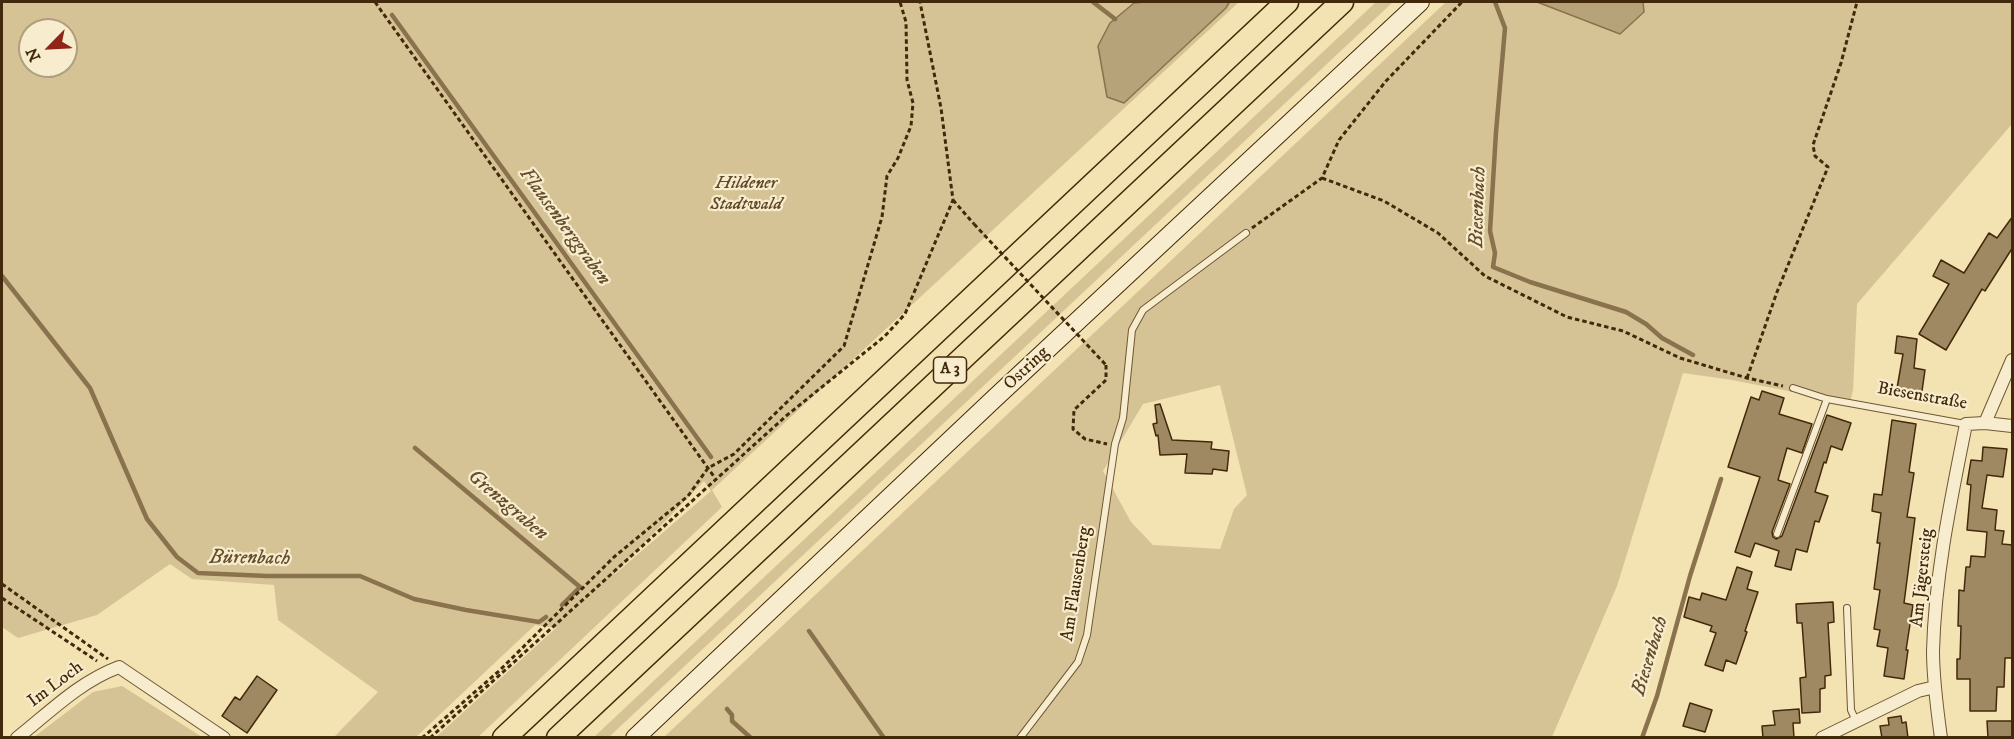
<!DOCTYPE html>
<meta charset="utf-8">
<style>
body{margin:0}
#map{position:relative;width:2014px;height:739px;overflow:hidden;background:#f3e2b2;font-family:"IM FELL DW Pica",serif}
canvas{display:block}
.frame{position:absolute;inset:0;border:3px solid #43290b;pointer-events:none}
.north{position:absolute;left:18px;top:18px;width:60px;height:60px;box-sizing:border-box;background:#f7eccd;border:2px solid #af9e7f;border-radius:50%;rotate:246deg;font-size:16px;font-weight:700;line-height:24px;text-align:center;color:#43290b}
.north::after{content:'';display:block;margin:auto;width:21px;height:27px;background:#8f2418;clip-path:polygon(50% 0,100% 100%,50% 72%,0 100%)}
</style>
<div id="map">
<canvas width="2014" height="739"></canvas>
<div class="frame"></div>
<div class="north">N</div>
</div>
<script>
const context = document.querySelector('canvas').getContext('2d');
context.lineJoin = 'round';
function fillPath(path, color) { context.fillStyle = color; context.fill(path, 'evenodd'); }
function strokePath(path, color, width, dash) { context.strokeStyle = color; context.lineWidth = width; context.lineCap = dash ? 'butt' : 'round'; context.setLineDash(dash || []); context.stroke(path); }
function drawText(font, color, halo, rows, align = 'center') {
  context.font = font + ' "IM FELL DW Pica",serif'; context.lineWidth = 4.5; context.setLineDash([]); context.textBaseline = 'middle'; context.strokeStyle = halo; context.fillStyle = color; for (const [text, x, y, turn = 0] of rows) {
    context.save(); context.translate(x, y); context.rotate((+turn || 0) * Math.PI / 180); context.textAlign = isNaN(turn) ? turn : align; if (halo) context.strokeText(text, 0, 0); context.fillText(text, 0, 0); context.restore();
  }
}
fillPath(new Path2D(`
 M2,2H1239L712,490L722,507L477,738L436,737L556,628L535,625L416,737L333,738L378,692L278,620L274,585L192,579L170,564L97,615L18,638L2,627ZM30,30H66V66H30ZM704,481L711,491L615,574V573Z
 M1376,2H1393L609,737H594Z
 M1446,2H1537L1620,34L1644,13L1643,2H2012V124L1857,304L1853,390L1850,403L1732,380L1683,373L1617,586L1552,737L663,738ZM1220,385L1247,495L1234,509L1220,549L1153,545L1131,522L1103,471L1143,404Z
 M122,686L202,737H34L93,692Z`), '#d5c396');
const water = new Path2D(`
 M1145,2H1226L1229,3L1226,8L1124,103L1107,97L1098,46L1110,23L1134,3Z
 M1537,2H1643L1644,12L1620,34Z`);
fillPath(water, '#b7a379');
strokePath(water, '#89724d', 1.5);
strokePath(new Path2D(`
 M1093,2L1115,19
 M1495,2L1505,28L1496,132L1490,231L1495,253L1493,267L1530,282L1626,312L1646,324L1662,338L1693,355
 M392,15L711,457
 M2,276L90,388L147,519L177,557L198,573L267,576H360L414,599L466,610L539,622L546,617
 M415,448L580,587L562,605
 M809,631L884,738
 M727,709L732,715V721L751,738
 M1642,738L1657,696L1690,576L1721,479`), '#89724d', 4.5);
const building = new Path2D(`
 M2013,216V247L1985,291L1982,289L1946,350L1919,334L1949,284L1933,276L1941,260L1964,273L1989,233L1997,238Z
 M1897,336L1917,339L1914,368L1925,370L1921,398L1896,394L1903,354L1895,353Z
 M1762,391L1784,398L1779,414L1812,424L1802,453L1787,448L1778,480L1790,484L1772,532L1773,537L1776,539L1782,536L1827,415L1851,423L1842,450L1831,446L1826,463L1824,462L1815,492L1828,496L1819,522L1815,521L1807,552L1796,549L1791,570L1775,566L1779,551L1755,543L1750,557L1735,552L1760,477L1728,467L1751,397L1759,400Z
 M1160,404L1172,440L1212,442L1211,449L1229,451L1227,471L1213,469L1212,474L1185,473L1187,454L1160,455L1158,435L1156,436L1153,424L1157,423L1155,405Z
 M1892,420L1916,424L1909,472L1914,473L1907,517L1915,518L1904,603L1913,605L1906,650H1908L1904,679L1884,676L1888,648L1877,646L1880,630L1874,629L1880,590L1874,589L1880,543H1877L1881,513L1872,511L1874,494L1882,495Z
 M1983,447L2007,449L2003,477L1987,475L1982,508L1997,510L1995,530L2004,531L2002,544L2013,545V658H2005L2004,687H1997L1996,711H1970V679H1957V659H1960L1961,626H1958L1959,590L1964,591L1966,567H1970L1971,556L1985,557L1987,532L1967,530L1971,485L1967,484L1971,460L1982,461Z
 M1737,567L1752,572L1747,589L1758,592L1745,631L1747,632L1736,664L1726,660L1723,671L1705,665L1716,633L1710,631L1712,626L1684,617L1689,597L1700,600L1702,593L1726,600Z
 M1833,602L1834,622L1828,623L1831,675L1825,676V688L1820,689V712L1802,713L1800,678L1806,677L1802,623H1797L1796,604Z
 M257,676L277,690L247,733L222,716L235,697L240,700Z
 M1690,703L1712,710L1705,732L1683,726Z
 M1799,709L1800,723H1793L1794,738H1763L1762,726L1775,725L1773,711Z
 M1901,716L1902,723L1906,722L1908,738H1882L1880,726L1889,725L1888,718Z
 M1987,721H2012V738H1988Z`);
fillPath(building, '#9f8962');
strokePath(building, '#43290b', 1.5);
const lane = new Path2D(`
 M1793,388L1827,399L1965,424
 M1777,534L1827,399
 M1847,608L1851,710L1856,721
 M1020,738L1078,662L1087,635L1115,444L1123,418L1132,330L1143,310L1246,233`);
const street = new Path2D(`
 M1985,423L2012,360
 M17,738C50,712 79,682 119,667L224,738
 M1822,738L1918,691L1935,687
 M1941,738C1937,709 1933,679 1933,651C1935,574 1951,499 1966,424L1985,423L2012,426`);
const secondary = new Path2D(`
 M635,738L996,397L1420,2`);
const highway = new Path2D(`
 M504,738L1287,2
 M558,738L1342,2`);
strokePath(lane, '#6f5735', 8);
strokePath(street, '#6f5735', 14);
strokePath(secondary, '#43290b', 20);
strokePath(highway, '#43290b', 25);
strokePath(new Path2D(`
 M375,2L715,478
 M1322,178L1384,201L1438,233L1485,276L1567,317L1623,331L1680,358L1747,378L1783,386
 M953,200L974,224
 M1252,228L1322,178L1339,140L1386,81L1462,2
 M1106,365V380L1074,410L1073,429L1085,439L1107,444
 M1747,378L1777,292L1828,167L1815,156L1813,145L1841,63L1857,2
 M2,584L108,659
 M2,598L97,661
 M422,738L499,671L614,557L688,496L708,468L734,454L844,346L882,217L887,176L898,158L911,126L913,103L907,80L906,22L900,2
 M430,738L786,416L885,336L905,314L953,200L941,108L920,2`), '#43290b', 3, [4.5, 3]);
strokePath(lane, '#f7eccd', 6);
strokePath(street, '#f7eccd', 12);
strokePath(secondary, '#f7eccd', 18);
strokePath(highway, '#f3e2b2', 22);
strokePath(new Path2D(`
 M974,224L1106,365`), '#43290b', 3, [4.5, 3]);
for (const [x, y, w] of [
 [950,370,33]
]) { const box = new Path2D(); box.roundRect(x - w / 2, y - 13, w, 26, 4.5); context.fillStyle = '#f7eccd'; context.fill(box); strokePath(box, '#43290b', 1.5); }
drawText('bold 16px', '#43290b', null, [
 ["A 3",950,370]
]);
drawText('italic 18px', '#604827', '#f7eccd', [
 ["Hildener",746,184],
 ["Stadtwald",746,205]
]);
drawText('18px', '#43290b', '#f7eccd', [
 ["Ostring",1027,369,-43],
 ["Biesenstraße",1922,397,10],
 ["Am Jägersteig",1923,578,-84],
 ["Am Flausenberg",1077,584,-81],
 ["Im Loch",56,685,-37]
]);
drawText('italic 20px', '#664e2c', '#f7eccd', [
 ["Biesenbach",1479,207,-88],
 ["Flausenberggraben",564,227,54],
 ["Grenzgraben",507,506,40],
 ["Bürenbach",250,559,1],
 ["Biesenbach",1651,656,-73]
]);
</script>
